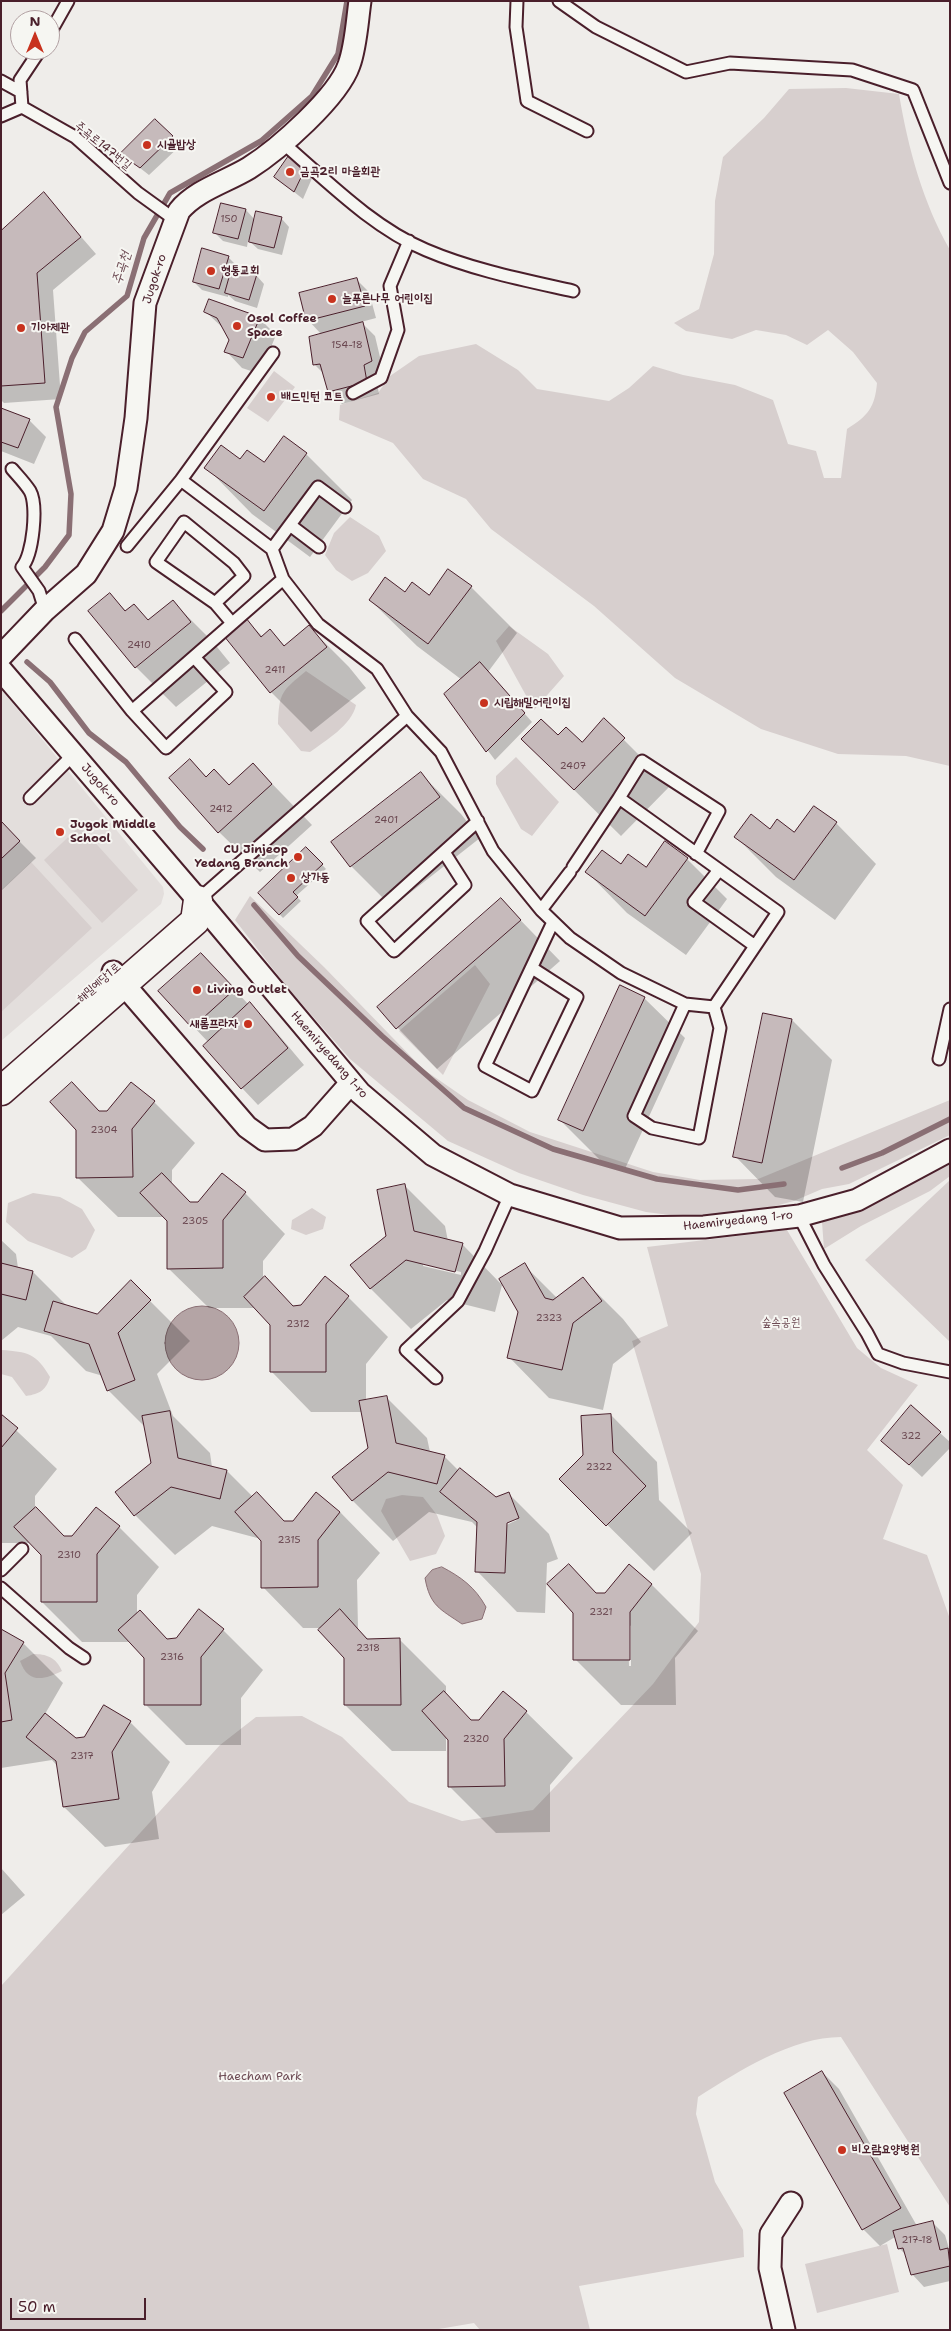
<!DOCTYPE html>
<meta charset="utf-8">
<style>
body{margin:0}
#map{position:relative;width:951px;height:2331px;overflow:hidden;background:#efedea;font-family:"Shantell Sans",sans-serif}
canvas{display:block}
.frame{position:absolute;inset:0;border:2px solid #4a1f2b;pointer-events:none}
.north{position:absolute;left:10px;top:10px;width:50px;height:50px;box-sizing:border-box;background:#f6f6f2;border:1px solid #b1a0a2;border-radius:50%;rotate:0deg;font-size:14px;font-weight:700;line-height:20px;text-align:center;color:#4a1f2b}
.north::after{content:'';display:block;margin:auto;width:18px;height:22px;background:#c8321e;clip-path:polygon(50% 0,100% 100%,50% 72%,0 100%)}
.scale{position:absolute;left:10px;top:2298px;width:136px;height:22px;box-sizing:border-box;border:2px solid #4a1f2b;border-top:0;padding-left:6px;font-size:15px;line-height:18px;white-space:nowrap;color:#4a1f2b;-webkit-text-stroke:4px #f6f6f2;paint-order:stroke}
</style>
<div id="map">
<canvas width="951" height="2331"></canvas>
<div class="frame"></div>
<div class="north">N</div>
<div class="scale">50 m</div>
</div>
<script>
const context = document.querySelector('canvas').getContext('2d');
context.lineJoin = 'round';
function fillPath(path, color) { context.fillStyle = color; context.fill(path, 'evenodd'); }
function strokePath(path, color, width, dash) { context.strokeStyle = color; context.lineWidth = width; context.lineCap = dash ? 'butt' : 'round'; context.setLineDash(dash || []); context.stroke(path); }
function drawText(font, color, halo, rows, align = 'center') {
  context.font = font + ' "Shantell Sans","Poor Story",sans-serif'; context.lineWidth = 4; context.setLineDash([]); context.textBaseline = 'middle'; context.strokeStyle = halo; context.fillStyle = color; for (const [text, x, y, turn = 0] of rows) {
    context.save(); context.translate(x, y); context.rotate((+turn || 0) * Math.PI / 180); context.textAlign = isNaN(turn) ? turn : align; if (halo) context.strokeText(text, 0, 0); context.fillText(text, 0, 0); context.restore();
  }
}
fillPath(new Path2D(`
 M1,689L163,887L164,894L161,904L1,1041Z`), '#e3dedc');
fillPath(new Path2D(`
 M846,88L899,94C908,148 923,203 950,250V766L906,756L838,754L761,729L675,678L594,606L491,529L466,499L423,479L393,443L339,420L340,405L378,393L390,376L419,356L476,344L518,370L537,389L609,401L629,388L653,366L683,375L735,385L773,400L788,444L816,451L824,478H841L847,429C868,416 875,407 877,383L853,352L828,330L807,345L786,335L756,330L732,339L686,331L674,323L699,309L714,254L715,201L723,157L764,118L789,89Z
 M274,371L295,387L268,422L247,408Z
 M350,517L379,536L386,551L368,573L352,581L336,570L325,555L334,533Z
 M509,626L548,654L564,676L534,710L496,641Z
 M306,671L356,705C352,725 325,741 310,752L301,751L278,724C279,692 282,691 306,671Z
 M516,757L559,802L532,836L521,829L496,784V776Z
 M80,826L138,890L102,923L44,860Z
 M31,862L92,928L1,1012V890Z
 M250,896L324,967L423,1069L468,1100L530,1132L653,1172L700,1180L758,1179L950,1100V1135L849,1184L822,1189L794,1201L752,1212L701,1219L646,1212L583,1195L519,1173L448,1141L350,1059L287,987L235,920Z
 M475,965L490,984L443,1075L399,1031Z
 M950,1160V1176L930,1191L861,1226L824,1249L822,1222L874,1203Z
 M950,1180V1342L865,1260Z
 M33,1193L60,1197L82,1209L95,1230L86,1249L72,1258L28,1241L6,1222L8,1203Z
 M312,1208L326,1217L323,1229L306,1235L291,1229L292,1220Z
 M787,1230L857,1348L881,1368L918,1385L867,1450L903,1485L883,1539L927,1555L950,1619V2207L841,2037C792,2037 739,2071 698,2097L696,2114L715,2182L743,2230L744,2257L579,2286L590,2330H480L474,2323L433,2330H1V1986L220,1745L256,1717L302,1716L342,1737L409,1802L462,1821L533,1810L653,1684L699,1622L701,1574L632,1341L668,1326L647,1247Z
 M1,1350C28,1352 36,1353 50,1377C46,1390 40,1394 26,1396L12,1377L1,1374Z
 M402,1495L423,1497L437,1515L445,1536L436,1554L410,1561L381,1511L386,1499Z
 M33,1654C46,1654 56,1657 62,1671C44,1680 28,1684 20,1661Z
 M887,2244L899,2292L817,2313L805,2264Z`), '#d7cfce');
const water = new Path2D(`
 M165 1343a37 37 0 1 1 74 0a37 37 0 1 1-74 0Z
 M442,1567C461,1577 475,1587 486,1607L482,1619L462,1624C440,1609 430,1606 425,1578L432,1570Z`);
fillPath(water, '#b4a4a5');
strokePath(water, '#8a6f74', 1);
fillPath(new Path2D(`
 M155,121L181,145L149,175L122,154Z
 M290,156L313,176L303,199L275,177Z
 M44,194L96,254L53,290L61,399L4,403L1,400V233Z
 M246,210L255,220L281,218L289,227L282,255L258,249L248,240L247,247L223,241L215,233Z
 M228,257L236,265L235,270L256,275L264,284L257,308L235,301L228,295V297L202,290L194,282Z
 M357,280L369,292L376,318L361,322L375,336L384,374L376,378L379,394L342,404L329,391L324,374L314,364L322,335L308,320Z
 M206,312L259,318L276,335L260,374L242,368L226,351L230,340L225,330Z
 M1,409L29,420L46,437L34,464L1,451Z
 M306,454L352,500L310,557L252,514L206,467L240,461L265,464Z
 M471,587L517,633L488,672L532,722L495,760L445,694L462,680L417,646L370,600L405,593L429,596Z
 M110,595L127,612L134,606L149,621L173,602L213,642L230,663L176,707L136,667Z
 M246,620L263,637L270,631L285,646L309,627L349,667L366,688L311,732L271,692Z
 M604,720L670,786L621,836L569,785L582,744Z
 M253,764L312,825L260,872L219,832L206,778L230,786Z
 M421,774L461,814L480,838L392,907L351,866L332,842Z
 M1,823L36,858L1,891Z
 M836,823L876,864L835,920L776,877L736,837L770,830L795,833Z
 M306,848L326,869L296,896L301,901L283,918L259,893Z
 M687,859L727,899L686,955L627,913L587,872L622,866L646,869Z
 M501,900L560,961L437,1069L378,1007Z
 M217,971L249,1005L267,1021L304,1065L258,1105L242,1088L209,1043L160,991Z
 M644,998L685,1038L624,1171L600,1160L560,1120Z
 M792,1020L832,1060L803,1202L775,1197L735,1156Z
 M72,1084L100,1112H108L131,1084L154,1102L195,1143L172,1170V1185L191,1203H199L222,1175L245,1193L285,1234L263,1261V1280L265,1278L294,1307L348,1297L388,1337L366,1364V1401L387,1398L427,1438L430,1452L444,1456L459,1471L496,1498L509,1494L549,1534L558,1559L547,1563L545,1613L517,1612L477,1571L478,1528L472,1522L429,1512L393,1541L352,1500L369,1448L362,1412H311L271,1371V1324L256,1308H209L168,1268V1221L165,1217H118L77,1177V1130ZM515,1518L517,1520L502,1527L501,1524Z
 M405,1186L445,1226L448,1241L462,1244L502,1285L495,1312L447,1300L411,1329L371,1289L352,1265L387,1237ZM423,1263L461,1272V1275L423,1266Z
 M1,1240L16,1254L18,1268L33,1272L67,1306L98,1315L131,1282L190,1341L157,1374L173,1416L210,1453L212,1467L227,1471L253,1497L257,1494L286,1523L340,1512L380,1553L357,1580L358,1629L369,1640H400L446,1686V1695L472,1722L526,1712L573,1758L550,1785V1832L496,1833L449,1786V1739L446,1736V1751H392L345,1705V1657L322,1628H303L263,1587L261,1539L212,1526L175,1555L135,1515L152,1463L145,1427L108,1390L103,1376L86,1371L51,1336L18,1327L1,1341Z
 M524,1265L557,1298L582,1278L623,1319L641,1342L613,1364L603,1410L549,1398L509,1357L519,1311Z
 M611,1415L657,1462L659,1500L692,1533L654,1571L561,1479L584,1456Z
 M1,1416L57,1469L35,1496V1510L65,1537L119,1527L159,1567L137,1595V1614L140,1611L168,1640L223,1630L263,1670L241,1698V1745H186L146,1705L145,1657L131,1642H82L42,1602V1554L31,1543H1Z
 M940,1433L950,1442V1448L922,1477L896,1453Z
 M569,1566L598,1595L605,1594L629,1566L652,1585L698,1631L675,1658L676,1705H621L575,1659L574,1612ZM628,1624L631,1626V1666H629Z
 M1,1630L23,1643L63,1683L45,1714L76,1740L85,1738L130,1722L170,1762L152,1792L159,1839L105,1847L64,1807L58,1767L52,1760L1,1768Z
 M1,1868L25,1895L1,1915Z
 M822,2072L839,2089L917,2226L932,2222L945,2235L950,2252V2281L924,2287L912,2274L907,2256L899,2248L895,2237L880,2246L863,2229Z`), '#0003');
strokePath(new Path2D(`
 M1,611L45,567L69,535L71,494L56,407L72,358L85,332L127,296L144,238L170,193L261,141L312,96L338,54L347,1
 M27,662L50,682L89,733L126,762L180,827L203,849
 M254,905L298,956L382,1036L464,1108L553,1149L657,1179L738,1190L784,1184
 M842,1168L882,1153L950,1119`), '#8a6f74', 5.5);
const building = new Path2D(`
 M155,119L173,136L140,168L120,154Z
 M290,154L306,167L294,192L274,177Z
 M44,192L81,237L37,273L45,383L1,386V231Z
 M221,203L246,209L238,239L213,233Z
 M256,211L282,217L274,248L249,242Z
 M202,248L229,256L219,289L193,282Z
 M232,268L257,274L249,300L225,293Z
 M357,278L365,306L306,321L299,293Z
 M209,299L260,317L243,358L224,352L229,340L217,318L204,312Z
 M363,322L372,361L364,365L367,382L328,392L320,364L313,365L309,337Z
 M1,408L30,419L18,448L1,442Z
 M284,436L307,453L264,511L204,468L221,445L240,459L247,450L264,462Z
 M448,569L472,586L428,644L369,600L385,577L405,592L412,582L429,595Z
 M110,593L125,611L134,604L148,620L173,600L191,622L135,668L88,611Z
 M246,618L261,637L270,629L284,646L309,625L327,647L270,693L224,636Z
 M480,662L525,713L486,752L444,694Z
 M604,718L625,738L574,790L521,739L541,719L558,735L566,727L582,742Z
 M190,759L206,777L214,769L229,785L253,763L272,784L218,833L169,778Z
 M421,772L440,797L350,867L331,842Z
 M814,806L837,822L794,880L734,837L751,814L770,829L777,819L794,832Z
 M1,821L20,841L1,859Z
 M665,841L688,858L645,916L585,872L602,850L621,864L628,854L646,867Z
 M306,847L323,864L293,892L298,897L279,915L258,893Z
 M501,898L521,920L396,1029L377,1007Z
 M201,953L235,989L192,1028L158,991Z
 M620,985L645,997L583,1131L558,1120Z
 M250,1002L288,1048L241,1089L203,1046Z
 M763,1013L792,1019L762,1163L733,1157Z
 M72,1082L99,1111H107L131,1082L155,1101L132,1129L133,1177L76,1178V1130L50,1102Z
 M162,1173L190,1202H198L222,1173L246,1192L223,1220V1268L167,1269V1221L140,1193Z
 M405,1184L414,1231L463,1243L455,1272L406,1260L370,1289L350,1265L386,1236L377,1190Z
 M1,1263L33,1271L26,1300L1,1294Z
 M525,1263L545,1298L553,1300L583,1277L602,1301L573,1323L562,1370L507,1358L518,1312L499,1279Z
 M265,1276L293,1306L301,1305L325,1276L349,1296L326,1324V1372H270V1325L244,1297Z
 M131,1280L151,1300L118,1333L135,1380L107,1391L89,1344L44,1331L53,1301L97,1314Z
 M387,1396L396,1443L445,1455L437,1484L388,1472L352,1501L332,1477L368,1448L359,1401Z
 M911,1405L941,1432L909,1465L881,1441Z
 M170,1411L178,1458L227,1470L220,1499L171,1487L134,1516L115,1492L151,1463L142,1416Z
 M1,1414L18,1428L1,1448Z
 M611,1414L613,1452L646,1486L606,1526L559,1479L583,1455L581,1416Z
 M460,1468L496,1497L509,1492L519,1518L507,1523L505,1573L475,1572L477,1522L440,1492Z
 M257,1492L284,1521H293L316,1492L340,1512L318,1540V1587L261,1588V1541L235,1512Z
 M36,1507L64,1536H72L96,1507L120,1526L97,1554V1602H41V1555L14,1527Z
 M569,1564L596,1593H605L629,1564L652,1584L630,1612V1660H573V1613L547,1584Z
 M199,1609L224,1629L201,1657V1705H144V1658L118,1630L140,1610L167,1639L176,1638Z
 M340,1609L367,1639L400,1638L401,1705H344V1658L318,1630Z
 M1,1629L24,1642L5,1673L12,1720L1,1722Z
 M444,1691L471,1720H479L503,1691L527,1711L504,1739L505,1786L448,1787V1740L422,1711Z
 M104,1705L131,1721L112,1752L119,1799L63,1807L56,1761L26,1737L45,1713L76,1738L84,1737Z
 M822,2071L901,2208L862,2230L784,2093Z
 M933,2221L940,2250L948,2248L950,2266L911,2275L903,2248L898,2249L893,2231Z`);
fillPath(building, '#c6babb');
strokePath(building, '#4a1f2b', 1);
const service = new Path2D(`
 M517,1L516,27L527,101L587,131
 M559,1L596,27L686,72L730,63L852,70L913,90L950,183
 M50,33L68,1
 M1,81L21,92
 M22,107L75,137L138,193L174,219
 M22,107L20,80L40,50
 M1,116L22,107
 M283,143C326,180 373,228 426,250C473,270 524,280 573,291
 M353,393L381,378L398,330L390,286L409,241
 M12,469C18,476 25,483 30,491C38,505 33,555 22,567L39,591L45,610
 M181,480L272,549L283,579L318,624L377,669L407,716L441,752L493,851L541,910L570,938L621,973L685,1004L714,1007L778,912L619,798L573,867
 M290,525L319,547
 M127,546L181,480L273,353
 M272,549L318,487L345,507
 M215,603L244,576L234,563L184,522L156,562L215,603L232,623
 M75,639L132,711L283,579
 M132,711L166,748L226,692L194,657
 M30,798L74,754
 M619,798L642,761L719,811L696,854
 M444,852L465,885L394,951L367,921L478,821
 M719,870L694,902L755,946
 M198,900L407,716
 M541,910L570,872
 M532,968L577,997L532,1091L485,1066L553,922
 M685,1004L634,1116L652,1128L699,1138L720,1028L714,1007
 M939,1059L950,1009
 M799,1216L824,1265L867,1333L878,1354L903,1363L950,1372
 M436,1378L406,1350L458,1301L485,1251L510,1195
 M1,1570L22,1549
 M1,1588L69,1648L84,1658`);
const minor = new Path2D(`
 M1,656L45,610L86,574L113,531L126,488L136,418L145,303L179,211C196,190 226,182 249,168C279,149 338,97 349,65C356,46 357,22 360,1
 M1,670L198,900L360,1093L433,1155L510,1195L620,1228L704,1227L799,1216L857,1200L950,1150
 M113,972L247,1127L265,1140L293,1139L313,1126L351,1083
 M784,2330L770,2268L771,2234L791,2203`);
const tertiary = new Path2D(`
 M1,1091L195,921L198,900`);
strokePath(service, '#4a1f2b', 15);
strokePath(minor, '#4a1f2b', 25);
strokePath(tertiary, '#4a1f2b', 31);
strokePath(service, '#f6f6f2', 11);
strokePath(minor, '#f6f6f2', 21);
strokePath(tertiary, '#f6f6f2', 28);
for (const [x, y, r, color] of [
 [147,145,5,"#c8321e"],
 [290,172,5,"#c8321e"],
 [211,271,5,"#c8321e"],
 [332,299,5,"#c8321e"],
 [237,326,5,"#c8321e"],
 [21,328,5,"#c8321e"],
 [271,397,5,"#c8321e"],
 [484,703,5,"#c8321e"],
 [60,832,5,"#c8321e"],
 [298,857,5,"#c8321e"],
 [291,878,5,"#c8321e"],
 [197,990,5,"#c8321e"],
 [248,1024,5,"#c8321e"],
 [842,2150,5,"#c8321e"]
]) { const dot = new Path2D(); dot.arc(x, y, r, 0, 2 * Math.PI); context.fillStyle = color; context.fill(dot); strokePath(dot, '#f6f6f2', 2); }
drawText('10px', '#69464f', null, [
 ["150",229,219],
 ["154-18",347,345],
 ["2410",139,645],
 ["2411",275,670],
 ["2407",573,766],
 ["2412",221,809],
 ["2401",386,820],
 ["2304",104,1130],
 ["2305",195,1221],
 ["2323",549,1318],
 ["2312",298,1324],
 ["322",911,1436],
 ["2322",599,1467],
 ["2315",289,1540],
 ["2310",69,1555],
 ["2321",601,1612],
 ["2318",368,1648],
 ["2316",172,1657],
 ["2320",476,1739],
 ["2317",82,1756],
 ["217-18",917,2240]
]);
drawText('bold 12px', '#4a1f2b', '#f6f6f2', [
 ["시골밥상",157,145],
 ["금곡2리 마을회관",300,172],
 ["형통교회",221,271],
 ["늘푸른나무 어린이집",342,299],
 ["Osol Coffee",247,319],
 ["Space",247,333],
 ["기아제관",31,328],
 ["배드민턴 코트",281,397],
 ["시립해밀어린이집",494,703],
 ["Jugok Middle",70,825],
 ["School",70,839],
 ["CU Jinjeop",288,850,"right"],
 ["Yedang Branch",288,864,"right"],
 ["상가동",301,878],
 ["Living Outlet",207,990],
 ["새롬프라자",238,1024,"right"],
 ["비오람요양병원",852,2150]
], 'left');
drawText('12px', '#4a1f2b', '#f6f6f2', [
 ["주곡로147번길",103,146,39],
 ["Jugok-ro",155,279,-72],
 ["Jugok-ro",100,785,49],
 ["해밀예당1로",99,983,-41],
 ["Haemiryedang 1-ro",329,1055,49],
 ["Haemiryedang 1-ro",738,1221,-6]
]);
drawText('12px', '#6d4b54', '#f6f6f2', [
 ["숲속공원",781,1323],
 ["Haecham Park",260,2077]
]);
drawText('italic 14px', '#6f4e56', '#f6f6f2', [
 ["주곡천",122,268,-73]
]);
</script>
